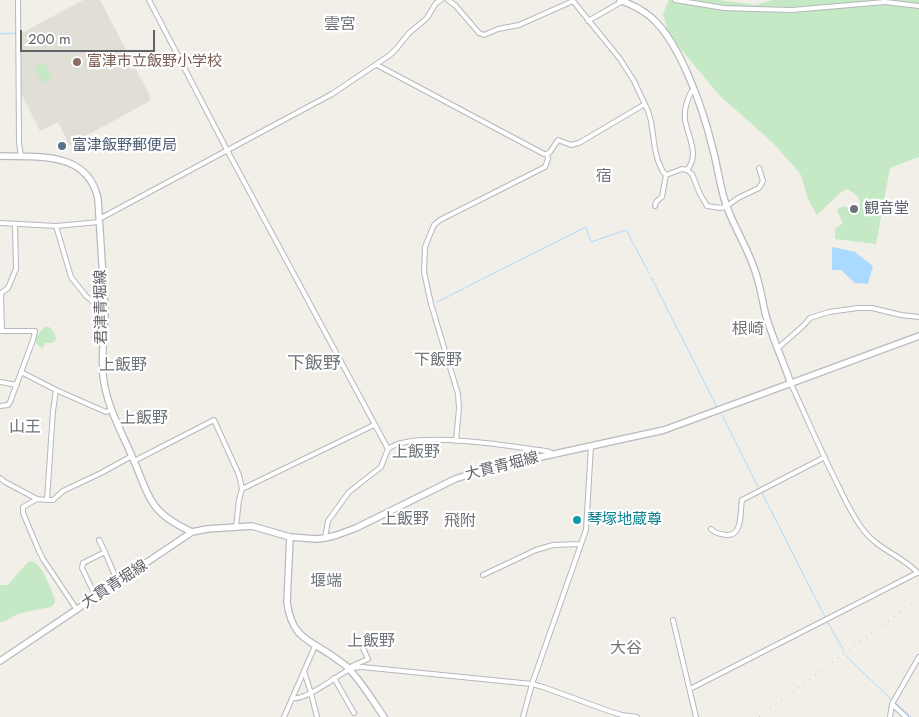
<!DOCTYPE html>
<meta charset="utf-8">
<style>
body{margin:0}
#map{position:relative;width:919px;height:717px;overflow:hidden;background:#f1efe8;font-family:Jost,sans-serif}
canvas{display:block}
.scale{position:absolute;left:20px;top:30px;width:135px;height:22px;box-sizing:border-box;border:2px solid #5f6368;border-top:0;padding-left:6px;font-size:15px;line-height:18px;white-space:nowrap;color:#5f6368;-webkit-text-stroke:4px #fff;paint-order:stroke}
</style>
<div id="map">
<canvas width="919" height="717"></canvas>
<div class="scale">200 m</div>
</div>
<script>
const context = document.querySelector('canvas').getContext('2d');
context.lineJoin = 'round';
function fillPath(path, color) { context.fillStyle = color; context.fill(path, 'evenodd'); }
function strokePath(path, color, width, dash) { context.strokeStyle = color; context.lineWidth = width; context.lineCap = dash ? 'butt' : 'round'; context.setLineDash(dash || []); context.stroke(path); }
function drawText(font, color, halo, rows, align = 'center') {
  context.font = font + ' Jost,"Noto Sans JP",sans-serif'; context.lineWidth = 4.5; context.setLineDash([]); context.textBaseline = 'middle'; context.strokeStyle = halo; context.fillStyle = color; for (const [text, x, y, turn = 0] of rows) {
    context.save(); context.translate(x, y); context.rotate((+turn || 0) * Math.PI / 180); context.textAlign = isNaN(turn) ? turn : align; if (halo) context.strokeText(text, 0, 0); context.fillText(text, 0, 0); context.restore();
  }
}
fillPath(new Path2D(`
 M83,0H100L151,98L148,102L69,145L58,122L40,131L20,91L22,33Z`), '#e1ded6');
fillPath(new Path2D(`
 M669,0H719L756,5L772,0H919V157L890,168L876,244L835,239V229L843,223L837,210C843,204 849,206 853,213H858C863,200 858,195 847,189L840,193L817,215L809,201L800,173L772,142L720,96L669,35L663,14Z
 M44,62L52,78L42,83L34,68Z
 M47,326C52,328 56,334 56,339L52,343H45L43,348L40,347L36,343C35,337 41,329 47,326Z
 M32,561C43,565 50,588 55,599V603L51,607C40,609 29,611 18,614C12,616 7,622 0,622V585H8L27,563Z`), '#c5e8c5');
fillPath(new Path2D(`
 M833,247L855,252L873,266L868,284L855,283L841,270H832V248Z`), '#aadaff');
strokePath(new Path2D(`
 M0,34L16,33
 M651,277L717,407
 M437,302L586,227L591,242L626,230L649,273
 M722,415L759,489
 M762,493L825,617
 M827,621L844,651
 M847,656L853,663L892,700
 M895,702L911,717`), '#aadaff', 1);
const street = new Path2D(`
 M18,0L19,143L21,156
 M149,0L227,150L388,449
 M448,0L455,5L479,33L484,35L498,29L519,25L573,1L620,59L634,81L648,111L651,121L655,149L658,161L663,172L666,175L682,169L687,170L692,174L700,194L707,206L721,208L727,206L738,198L759,188L763,181L759,168
 M675,0L724,8L753,9L792,10L885,2L919,6
 M588,21L623,1
 M377,65L544,154H547
 M687,170C700,155 688,137 685,120C684,110 687,100 691,92L695,91
 M655,206C655,201 659,199 662,197L666,175
 M99,218L103,217L332,94L390,55L397,48L409,33L427,18L436,3L441,0
 M0,223L56,226L99,222
 M56,226L71,277L86,296L102,309L105,310
 M0,331H35L33,340L10,402L8,405L0,406
 M2,331L1,293L8,288L16,269L15,224
 M777,349L803,326L810,318L829,312L858,308H872L901,315L919,317
 M21,372L56,390L106,412L111,410
 M0,382L17,385
 M791,384C807,418 821,452 838,485C845,500 853,517 864,531C879,550 902,556 918,573
 M456,441L459,408L458,394L431,304L424,272L425,247L431,232L434,225L440,220L545,167L548,159L547,154L550,152L558,140L571,145L579,143L645,104
 M134,461L214,420L239,475L242,489L239,500L236,527
 M0,478L5,482L37,499L47,500H53L63,491L101,473L132,456
 M242,489L374,425
 M37,499L23,507V513L39,551L43,559L77,610
 M47,500L53,411L56,390
 M711,529C716,534 720,534 727,535C743,536 740,511 742,500L825,457
 M325,538L328,521L349,492L381,467L388,449C413,429 513,447 547,451L552,453
 M99,540L105,552
 M483,575L536,550L553,545L581,544
 M96,597L82,568L83,563L105,552L118,583
 M673,620L696,717
 M350,667L368,659L362,646
 M304,671L311,693L317,717
 M334,678L354,713
 M690,689L917,573
 M292,698C306,701 336,676 350,669C354,667 358,667 362,667L532,684L543,687L609,711L622,715L637,717
 M892,704L906,717
 M284,717L315,646
 M523,717L532,684L586,530L591,446
 M890,717L892,704L919,657`);
const secondary = new Path2D(`
 M620,0C633,5 647,12 656,22C682,49 703,109 712,146C717,163 719,181 724,198C731,223 746,244 754,268C760,283 762,300 766,316C773,339 783,361 791,384
 M0,156C38,157 88,151 98,199L105,310C105,331 101,353 103,375C106,406 122,432 134,461C141,476 145,493 155,506C164,518 179,526 192,532
 M290,537L287,602C292,641 312,640 338,660C342,663 347,666 350,670C363,684 373,701 384,717
 M0,661L192,532L207,529L252,526L290,537L316,539L325,538L337,535L356,528L455,479L486,469L664,430L919,336`);
strokePath(street, '#b5b8bc', 6);
strokePath(secondary, '#b6babf', 8);
strokePath(street, '#fff', 4);
strokePath(secondary, '#fff', 5.5);
strokePath(new Path2D(`
 M759,717L919,598`), '#b6b7b8', 1, [1, 6]);
for (const [x, y, r, color] of [
 [77,62,5,"#8d6e63"],
 [62,146,5,"#5c6f8a"],
 [854,209,5,"#6b7280"],
 [577,520,5,"#0f9aa8"]
]) { const dot = new Path2D(); dot.arc(x, y, r, 0, 2 * Math.PI); context.fillStyle = color; context.fill(dot); strokePath(dot, '#fff', 2); }
drawText('15px', '#785e54', '#fff', [
 ["富津市立飯野小学校",87,62]
], 'left');
drawText('15px', '#4e5e75', '#fff', [
 ["富津飯野郵便局",72,146]
], 'left');
drawText('15px', '#5b616d', '#fff', [
 ["観音堂",864,209]
], 'left');
drawText('15px', '#5f6368', '#fff', [
 ["君津青堀線",102,307,-91],
 ["大貫青堀線",502,467,-14],
 ["大貫青堀線",115,585,-33]
]);
drawText('15px', '#0d838f', '#fff', [
 ["琴塚地蔵尊",587,520]
], 'left');
drawText('16px', '#70757a', '#fff', [
 ["雲宮",340,25],
 ["宿",604,177],
 ["根崎",748,330],
 ["下飯野",438,361],
 ["上飯野",123,366],
 ["上飯野",144,419],
 ["山王",25,428],
 ["上飯野",416,453],
 ["上飯野",405,520],
 ["飛附",460,522],
 ["堰端",326,582],
 ["上飯野",371,642],
 ["大谷",626,649]
]);
drawText('18px', '#70757a', '#fff', [
 ["下飯野",314,365]
]);
</script>
